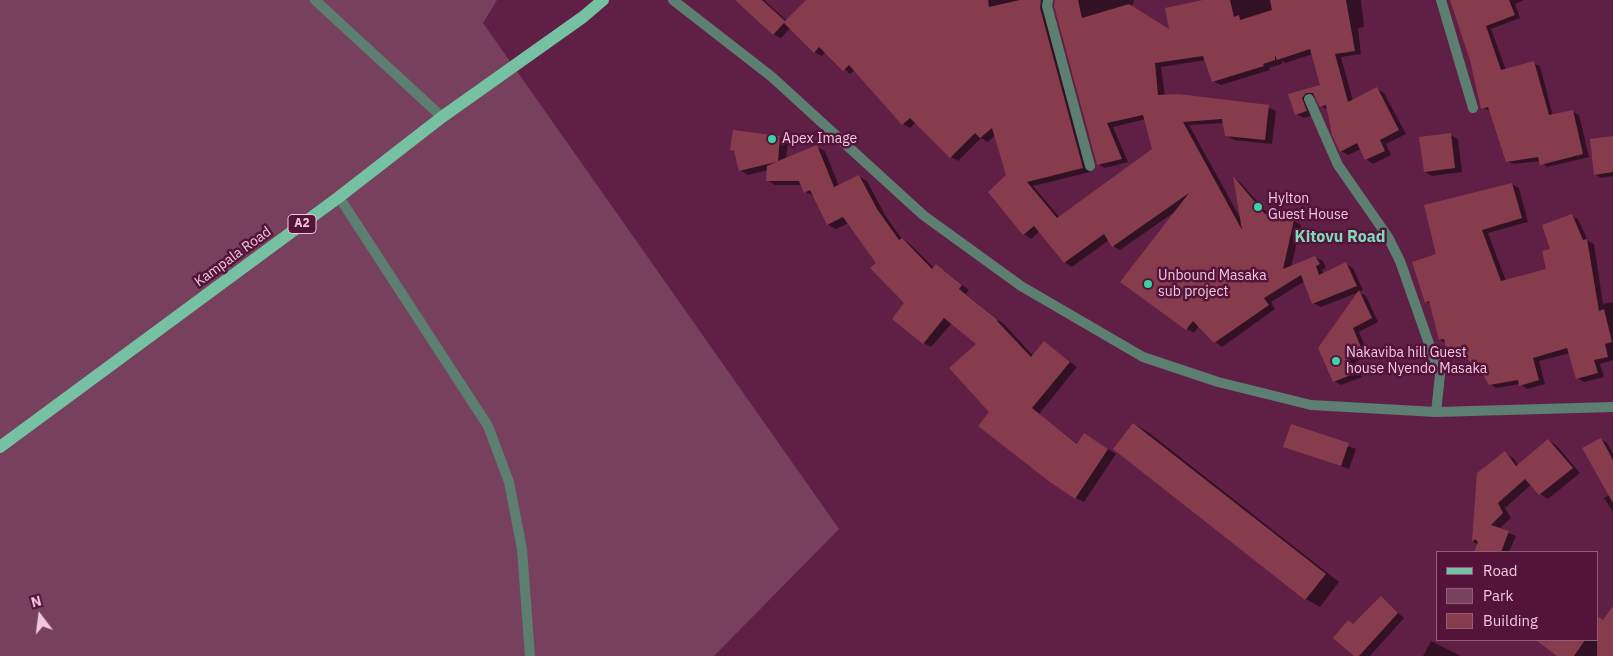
<!DOCTYPE html>
<style>
body{margin:0}
#map{position:relative;width:1613px;height:656px;overflow:hidden;background:#602045;font-family:"IBM Plex Sans",sans-serif}
canvas{display:block}
.legend{position:absolute;left:1436px;top:551px;width:162px;height:90px;box-sizing:border-box;background:#54143a;border:1px solid #935c7b;margin:0;padding:6px 9px;list-style:none;font-size:15px;color:#f1c9dc}
.legend li{display:flex;align-items:center;gap:10px;height:25px}
.legend b{width:25px;border:1px solid #935c7b}
.north{position:absolute;left:15px;top:591px;width:50px;height:50px;-webkit-text-stroke:4px #54143a;paint-order:stroke;rotate:345deg;font-size:14px;font-weight:700;line-height:20px;text-align:center;color:#f1c9dc}
.north::after{content:'';display:block;margin:auto;width:18px;height:22px;background:#f1c9dc;clip-path:polygon(50% 0,100% 100%,50% 72%,0 100%)}
</style>
<div id="map">
<canvas width="1613" height="656"></canvas>
<ul class="legend">
<li><b style="height:6px;background:#76c0a4"></b>Road</li>
<li><b style="height:14px;background:#77415e"></b>Park</li>
<li><b style="height:14px;background:#863c4d"></b>Building</li>
</ul>
<div class="north">N</div>
</div>
<script>
const context = document.querySelector('canvas').getContext('2d');
context.lineJoin = 'round';
function fillPath(path, color) { context.fillStyle = color; context.fill(path, 'evenodd'); }
function strokePath(path, color, width, dash) { context.strokeStyle = color; context.lineWidth = width; context.lineCap = dash ? 'butt' : 'round'; context.setLineDash(dash || []); context.stroke(path); }
function drawText(font, color, halo, rows, align = 'center') {
  context.font = font + ' "IBM Plex Sans",sans-serif'; context.lineWidth = 5; context.setLineDash([]); context.textBaseline = 'middle'; context.strokeStyle = halo; context.fillStyle = color; for (const [text, x, y, turn = 0] of rows) {
    context.save(); context.translate(x, y); context.rotate((+turn || 0) * Math.PI / 180); context.textAlign = isNaN(turn) ? turn : align; if (halo) context.strokeText(text, 0, 0); context.fillText(text, 0, 0); context.restore();
  }
}
fillPath(new Path2D(`
 M0,0H497L483,23L839,529L714,656H0Z`), '#77415e');
fillPath(new Path2D(`
 M744,0H764L787,21L808,0H1048L1047,13L1090,172L1033,186L1060,218L1154,149L1146,119L1113,127L1128,162L1105,168L1098,164L1056,0H1134L1132,7L1171,31L1207,0H1361L1364,27L1358,28L1361,54L1341,57L1353,101L1377,89L1384,93L1406,134L1386,144L1391,155L1373,164L1366,159L1361,149L1348,155L1341,151L1328,110L1321,106L1316,96L1309,102L1313,115L1304,118L1296,114L1290,95L1322,85L1313,54L1285,63L1282,61V64L1269,68L1270,70L1221,85L1213,81L1206,60L1161,67L1165,96L1268,107L1276,111L1272,144L1234,140L1226,135L1224,123L1189,125L1242,221L1234,178L1240,182L1270,216L1294,221L1301,225L1291,267L1315,257L1323,261L1326,268L1322,270L1324,274L1346,264L1353,268L1363,290L1359,292L1366,296L1378,322L1359,332L1369,356L1355,362L1362,377L1341,385L1334,381L1359,292L1321,307L1313,303L1305,281L1271,302L1275,309L1222,347L1215,342L1199,326L1194,333L1187,329L1176,211L1120,250L1113,246L1109,240L1072,267L1064,262L1040,231L1031,239L1024,234L990,192L1007,176L995,135L988,142L981,138L958,161L951,157L916,122L910,128L903,124L855,70L850,74L825,52L822,56L814,52L790,28L781,38L773,34Z
 M1451,0H1524L1515,4L1520,18L1491,29L1506,70L1533,63L1540,66L1553,116L1573,112L1579,115L1589,157L1547,167L1540,161L1514,164L1507,161L1491,111L1482,108L1472,59Z
 M1450,135L1458,139L1462,172L1432,176L1425,172Z
 M780,137L788,142L786,159L817,147L825,151L839,186L859,176L867,181L885,215L902,239L910,244L934,268L944,270L969,290L966,294L1005,325L1033,356L1044,342L1077,367L1039,414L1078,444L1092,439L1116,454L1084,502L1076,498L991,412L978,344L952,323L931,347L924,343L906,303L849,223L836,229L828,225L814,196L805,192L802,185H775L767,180L768,170L748,175L740,170L736,152L731,150Z
 M1613,137V176L1601,178L1595,174Z
 M1512,184L1519,188L1528,222L1488,233L1506,281L1548,270L1552,249L1572,216L1578,219L1588,241L1594,244L1603,304L1613,302V360L1600,364L1604,377L1584,382L1577,378L1570,353L1539,361L1545,384L1527,389L1520,384L1496,388L1490,384L1463,353L1456,359L1450,355L1446,343L1440,340L1431,304L1426,302L1438,255Z
 M1134,424L1148,432L1339,582L1320,607L1306,599Z
 M1292,426L1356,449L1349,469L1285,446Z
 M1601,439L1607,443L1613,454V512L1604,498L1610,495Z
 M1548,440L1556,445L1580,473L1548,499L1540,494L1532,484L1505,508L1511,518L1499,529L1516,536L1509,552H1476L1479,545L1473,542L1478,474L1505,453L1513,458L1518,465Z
 M1381,598L1404,618L1370,656H1356L1354,625Z
 M1597,617L1613,628V656H1560L1538,640H1597Z
 M1431,641L1461,656H1423Z`), '#0007');
fillPath(new Path2D(`
 M735,0H762L785,21L806,0H988L989,7L1020,0H1041L1040,8L1083,168L1027,182L1057,218L1152,149L1143,115L1107,123L1122,159L1097,165L1054,6L1055,0H1078L1082,18L1129,4L1169,29L1165,8L1203,0H1230L1234,17L1239,15L1240,20L1272,10L1270,0H1346L1355,51L1335,54L1348,102L1377,87L1399,130L1380,140L1385,151L1365,160L1357,143L1340,152L1332,135L1326,105L1320,107L1313,93H1306L1302,98L1307,111L1295,115L1288,94L1320,85L1310,49L1277,60L1275,55V60L1263,64L1264,66L1212,82L1203,56L1155,63L1158,95L1178,94L1269,105L1265,140L1225,136L1222,119L1183,122L1242,230L1233,176L1265,214L1294,220L1283,269L1315,256L1320,264L1316,266L1319,275L1346,262L1357,286L1312,304L1301,275L1264,298L1269,305L1214,343L1193,321L1186,330L1120,282L1189,193L1112,247L1104,234L1064,263L1034,226L1023,235L988,192L1006,175L992,128L980,138L975,133L950,158L910,118L902,125L849,65L843,71L819,47L814,53L784,23L773,35Z
 M1450,0H1509L1515,15L1486,26L1501,70L1534,61L1549,115L1573,110L1583,154L1540,165L1538,157L1506,162L1488,107L1481,109L1470,60Z
 M733,130L780,136L778,161L817,145L834,187L859,175L877,209L899,240L902,238L932,269L936,264L962,285L959,289L998,320L997,321L1031,357L1044,341L1070,362L1032,408L1077,444L1084,433L1108,449L1075,499L1050,482L978,426L989,412L949,368L976,344L944,318L923,344L892,319L904,303L870,268L876,263L843,217L827,225L810,190L804,193L799,181H766L767,166L776,162L739,171L734,151L730,150Z
 M1451,133L1455,168L1424,172L1419,137Z
 M1613,136V172L1594,175L1590,139Z
 M1512,183L1522,218L1482,230L1501,281L1546,269L1542,251L1550,249L1542,225L1572,214L1583,240L1587,239L1599,311L1604,309L1612,342L1605,344L1608,357L1594,360L1598,373L1576,379L1567,348L1533,358L1539,380L1519,386L1518,380L1489,385L1483,375H1481L1458,348L1448,356L1444,339L1439,340L1429,301L1425,303L1412,262L1436,254L1424,205Z
 M1359,290L1372,318L1353,328L1363,352L1348,358L1356,373L1333,382L1318,348Z
 M1133,423L1326,574L1305,600L1113,449Z
 M1291,424L1349,443L1341,466L1283,447Z
 M1601,438L1613,460V503L1582,448Z
 M1548,439L1573,468L1539,495L1525,479L1498,503L1503,513L1491,525L1509,531L1501,552H1474L1478,542L1475,539L1472,542L1477,473L1505,451L1516,466Z
 M1381,596L1398,613L1359,656H1354L1333,638L1348,620L1353,624Z
 M1613,606V656H1597V616L1603,620Z
 M1536,640H1585L1574,656H1557Z`), '#863c4d');
strokePath(new Path2D(`
 M315,0L442,117
 M1048,0L1047,6L1090,166
 M1441,0L1473,108
 M1309,99L1338,165L1388,237L1400,261L1440,375L1436,412
 M339,197L488,426L509,482L522,549L530,656`), '#5c7f71', 10);
strokePath(new Path2D(`
 M673,0L772,77L923,215L1021,286L1143,357L1218,382L1311,405L1436,412L1613,407`), '#5c7f71', 10);
strokePath(new Path2D(`
 M0,447L339,197L442,117L583,17L603,0`), '#76c0a4', 12);
for (const [x, y, r, color] of [
 [772,139,5,"#38d4a6"],
 [1258,207,5,"#38d4a6"],
 [1148,284,5,"#38d4a6"],
 [1336,361,5,"#38d4a6"]
]) { const dot = new Path2D(); dot.arc(x, y, r, 0, 2 * Math.PI); context.fillStyle = color; context.fill(dot); strokePath(dot, '#54143a', 2); }
for (const [x, y, w] of [
 [302,224,28]
]) { const box = new Path2D(); box.roundRect(x - w / 2, y - 9.5, w, 19, 4); context.fillStyle = '#54143a'; context.fill(box); strokePath(box, '#f1c9dc', 1); }
drawText('bold 12px', '#f1c9dc', null, [
 ["A2",302,224]
]);
drawText('14px', '#f1c9dc', '#54143a', [
 ["Apex Image",782,139],
 ["Hylton",1268,199],
 ["Guest House",1268,215],
 ["Unbound Masaka",1158,276],
 ["sub project",1158,292],
 ["Nakaviba hill Guest",1346,353],
 ["house Nyendo Masaka",1346,369]
], 'left');
drawText('14px', '#f1c9dc', '#54143a', [
 ["Kampala Road",233,257,-36]
]);
drawText('bold 16px', '#80dab8', '#54143a', [
 ["Kitovu Road",1340,237]
]);
</script>
